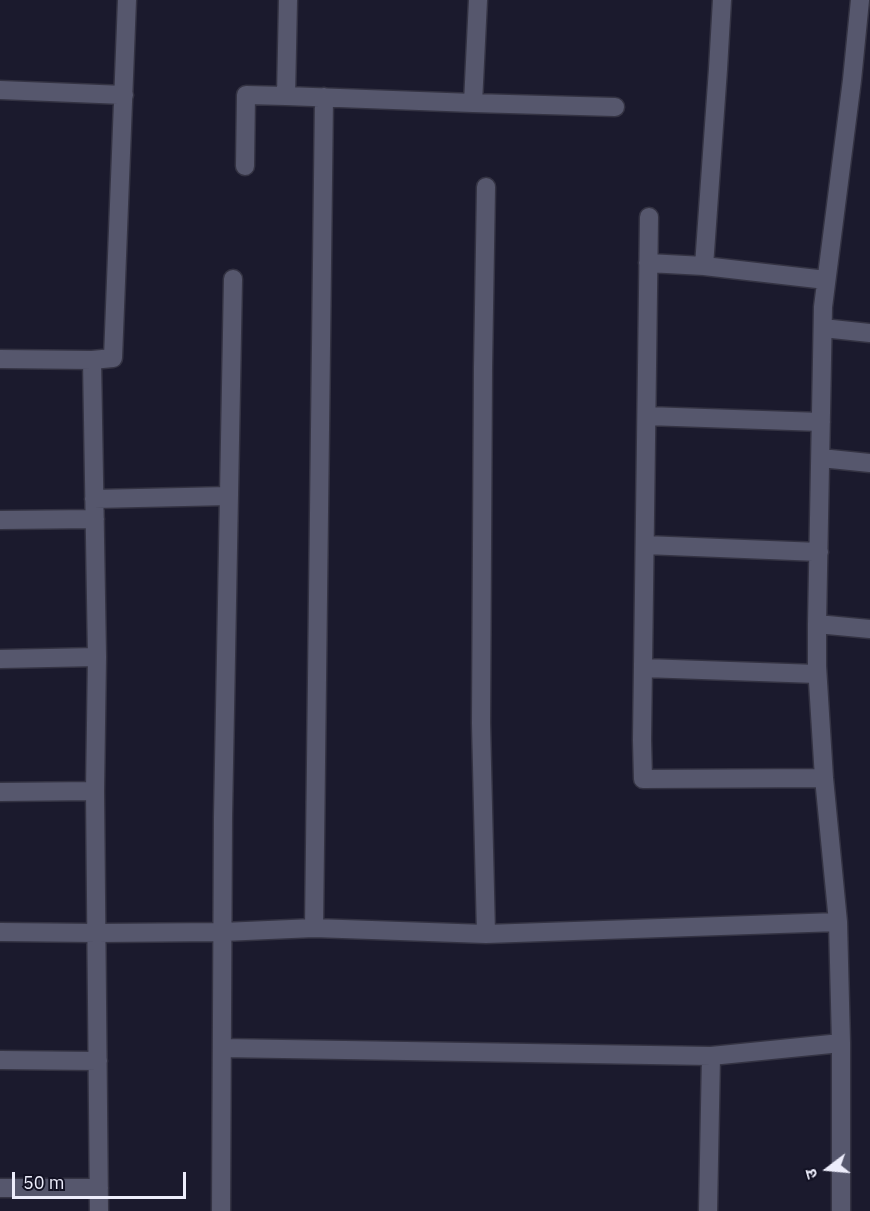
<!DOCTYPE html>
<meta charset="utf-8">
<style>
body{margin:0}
#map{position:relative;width:870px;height:1211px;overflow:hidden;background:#1b1a2d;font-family:"IBM Plex Sans","Noto Sans Devanagari",sans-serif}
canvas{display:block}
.north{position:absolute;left:798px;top:1139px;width:60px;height:60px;-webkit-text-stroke:4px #121123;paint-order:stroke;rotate:254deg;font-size:16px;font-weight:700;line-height:24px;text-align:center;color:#ededfb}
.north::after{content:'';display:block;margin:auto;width:21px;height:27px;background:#ededfb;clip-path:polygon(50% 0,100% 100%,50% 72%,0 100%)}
.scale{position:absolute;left:12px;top:1172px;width:174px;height:27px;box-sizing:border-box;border:3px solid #ededfb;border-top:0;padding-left:8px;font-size:18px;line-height:21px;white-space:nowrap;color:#ededfb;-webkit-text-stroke:4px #121123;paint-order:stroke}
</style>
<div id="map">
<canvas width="870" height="1211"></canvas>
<div class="north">उ</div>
<div class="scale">50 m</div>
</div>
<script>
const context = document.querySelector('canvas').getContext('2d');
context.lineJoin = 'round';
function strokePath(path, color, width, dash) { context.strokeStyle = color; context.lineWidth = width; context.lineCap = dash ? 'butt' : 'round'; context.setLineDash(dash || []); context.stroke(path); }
const street = new Path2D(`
 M288,0L286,96L473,103L615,107
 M0,90L124,95
 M473,103L478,0
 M245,166L246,95L286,96
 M649,217L642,740L643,779L824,778
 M648,263L704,266L826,280
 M704,266L718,69L722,0
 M823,328L870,333
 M0,359L92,360
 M647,416L821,422
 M821,458L870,463
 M94,499L229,496
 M0,520L95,519
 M645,545L819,552
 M817,624L870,629
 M0,659L97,657
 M644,668L817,674
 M0,792L95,791
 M314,928L324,97
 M0,932L97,933L223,932L314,928L486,934L838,922
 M486,934L481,723L483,368L486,187
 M222,1048L711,1056L841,1043
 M0,1060L98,1061
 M0,1188H99
 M99,1211L95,791L97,657L92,360L113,358L127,0
 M221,1211L223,817L233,279
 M708,1211L711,1056
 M841,1211V1043L838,922L824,778L817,666V624L823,307L852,80L860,0`);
strokePath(street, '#343343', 21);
strokePath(street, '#56576d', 18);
</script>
